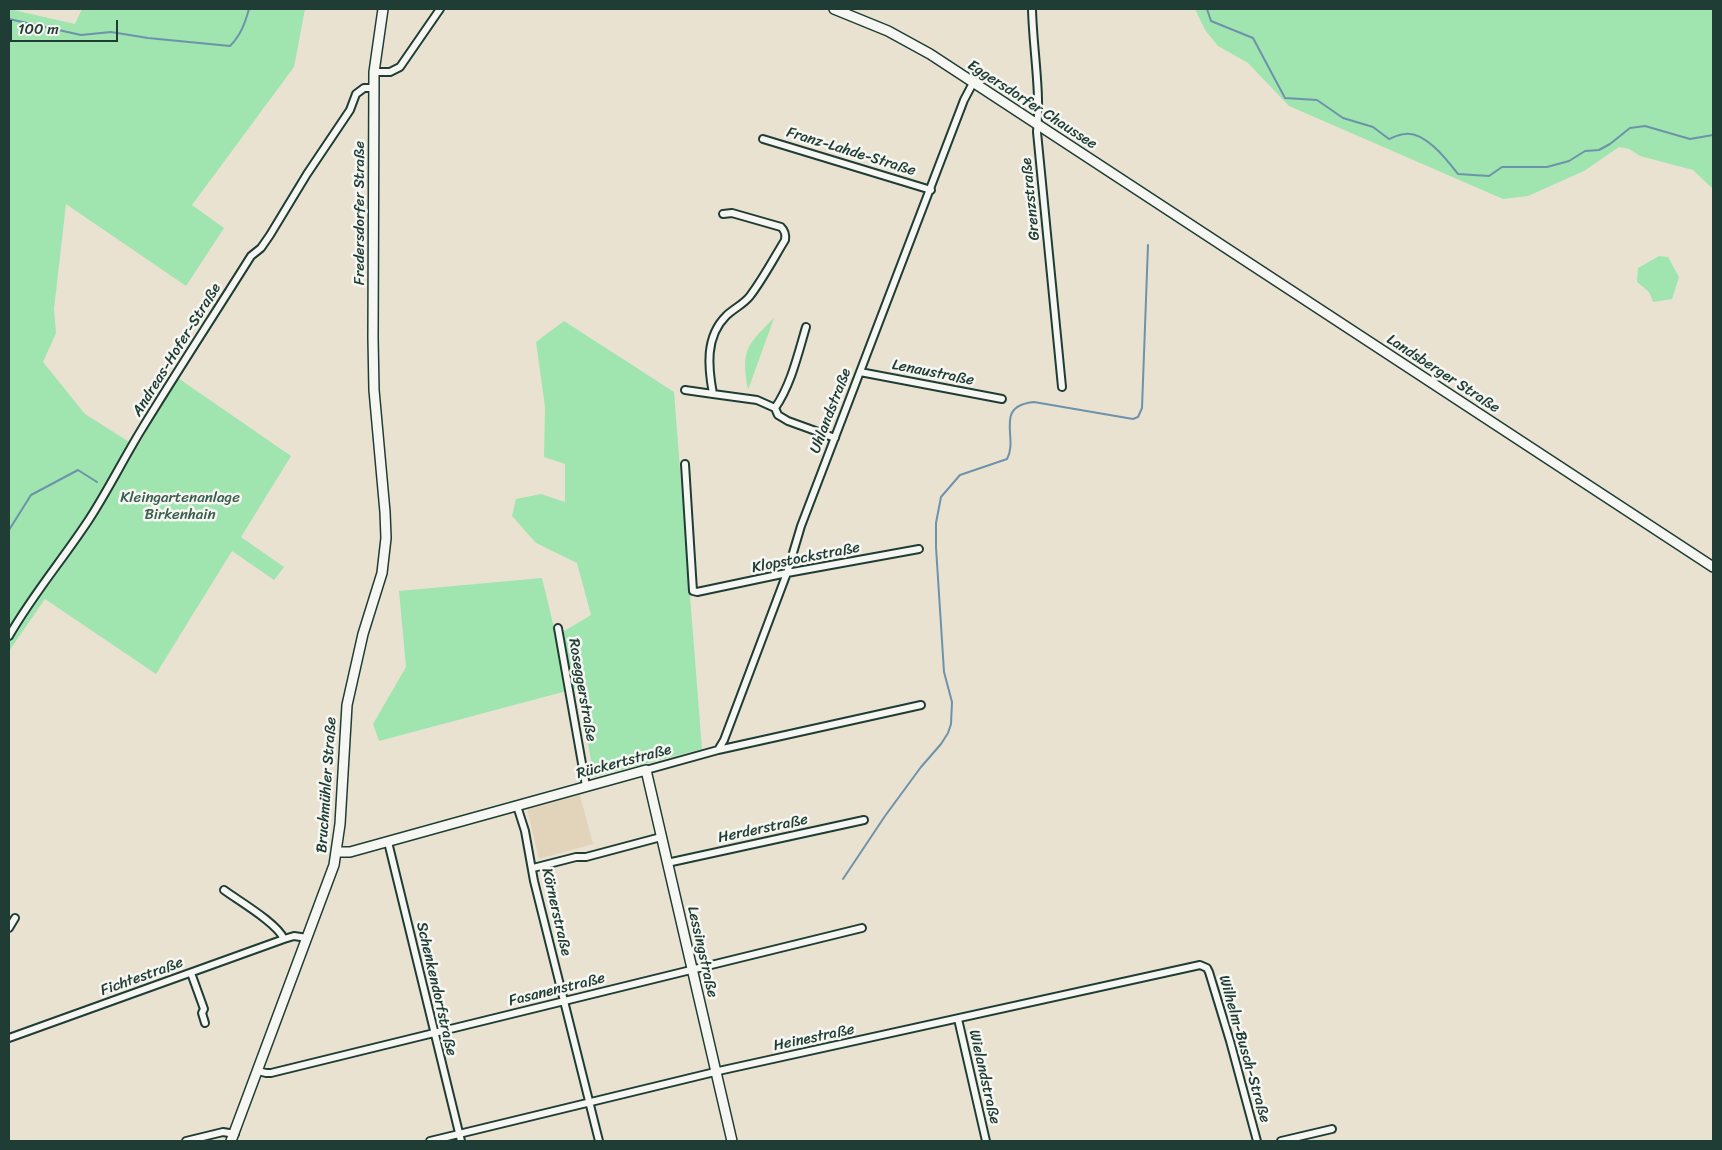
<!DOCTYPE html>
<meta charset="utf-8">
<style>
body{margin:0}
#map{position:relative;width:1722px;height:1150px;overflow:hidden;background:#eae2d1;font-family:Sriracha,sans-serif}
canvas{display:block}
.frame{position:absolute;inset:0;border:10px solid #1f3d34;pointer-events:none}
.scale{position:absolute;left:10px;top:20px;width:108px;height:22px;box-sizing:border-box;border:2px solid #1f3d34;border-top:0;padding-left:6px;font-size:15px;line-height:18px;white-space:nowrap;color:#1f3d34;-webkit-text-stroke:4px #f6f6f2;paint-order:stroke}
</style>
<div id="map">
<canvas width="1722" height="1150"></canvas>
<div class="frame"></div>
<div class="scale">100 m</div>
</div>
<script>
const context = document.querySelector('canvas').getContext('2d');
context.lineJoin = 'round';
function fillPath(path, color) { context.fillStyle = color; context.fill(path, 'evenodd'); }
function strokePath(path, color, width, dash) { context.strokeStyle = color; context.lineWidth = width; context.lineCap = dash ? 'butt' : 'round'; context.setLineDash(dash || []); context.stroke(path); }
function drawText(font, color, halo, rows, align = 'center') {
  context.font = font + ' Sriracha,sans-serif'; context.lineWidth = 5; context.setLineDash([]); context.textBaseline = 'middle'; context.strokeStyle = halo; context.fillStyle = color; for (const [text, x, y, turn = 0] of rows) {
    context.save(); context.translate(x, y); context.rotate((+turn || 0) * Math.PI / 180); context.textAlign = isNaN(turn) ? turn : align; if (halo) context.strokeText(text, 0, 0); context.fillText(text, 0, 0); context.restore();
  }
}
fillPath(new Path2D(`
 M580,795L593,844L539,859L527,809Z`), '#e2d4ba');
fillPath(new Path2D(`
 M9,9L75,24L82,9H305L294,67L192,205L224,228L186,286L66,204L54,309L56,333L43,362L85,414L137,447L178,378L291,456L241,537L284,567L274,580L232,551L156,674L45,599L9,651Z
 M1195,9H1713V189L1693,170L1640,156L1629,149L1619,147L1584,171L1528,196L1503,199L1289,106L1248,63L1218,46L1205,30Z
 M1659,256L1668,257L1679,277L1672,299L1653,302L1649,292L1637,282L1638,268Z
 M774,318L748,390C741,350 746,346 774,318Z
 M564,321L674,392L702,749L594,777L578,688L379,741L373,724L406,667L399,591L542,578L556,636L591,615L577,563L536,543L512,516L516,499L541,494L565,502V464L544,457L545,407L536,342Z`), '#a0e4b0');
strokePath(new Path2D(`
 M1207,9L1211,21L1253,38L1285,98L1317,100L1343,118L1373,127L1389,139C1394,137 1400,134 1405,134C1425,131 1447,160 1458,174L1489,176L1502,167H1547L1569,161L1585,151L1599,150L1610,144L1630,128L1645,126L1690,139L1713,135
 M9,19L81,35L111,32L148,38L230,46C241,35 245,23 249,9
 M9,530L31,495L78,470L97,482
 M843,879L885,816L921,767L941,744L948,733L951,724L952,702L944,672L936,547V523L941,497L960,475L1007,459C1019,438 993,406 1034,402L1133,419L1138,417L1142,408L1148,245`), '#6c93ab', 2);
const street = new Path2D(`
 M1032,9C1033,50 1041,90 1037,132L1062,387
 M374,72H390L400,67L440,9
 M763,139L931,190
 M723,214L732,213L781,227C785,231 786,234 785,240C774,258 763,279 750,296C744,304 733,309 726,316C705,337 708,367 713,394L757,400L775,408L778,415L788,421L835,438
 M860,372L1002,399
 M685,390L713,394
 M775,408C791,385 798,354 806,327
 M685,464L693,591L697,592L787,573L919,549
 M558,628L586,786
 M9,636C33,594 64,558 90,518C108,490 123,460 140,432C176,373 214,315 251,256L261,248L270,235L307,174L350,110L356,94L364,88H374
 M718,750L724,740L787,573L801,526L964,100L973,83
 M646,770L718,750L921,705
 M517,806L525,831L534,881L599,1141
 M388,842L461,1141
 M667,863L864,820
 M533,868L576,857H586L661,837
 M224,890C239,901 277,923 284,939
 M9,928L15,918
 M191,973L204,1009L202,1013L205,1023
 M958,1019L986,1141
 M9,1038L284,939L294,936L307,938
 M258,1071L266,1073H271L862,928
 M186,1141L223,1132L235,1134
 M430,1141L723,1070L1200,965L1207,968L1209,972L1230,1041L1257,1141
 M1281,1141L1332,1129`);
const secondary = new Path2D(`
 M834,9L888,31L930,54L1713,567
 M337,852H350L646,770L732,1141
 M231,1141L334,865L340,824L347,705L363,634L382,573L386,538L385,512L374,390L373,338L374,72L383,9`);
strokePath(street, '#1f3d34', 10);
strokePath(secondary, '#1f3d34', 12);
strokePath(street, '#f6f6f2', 6);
strokePath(secondary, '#f6f6f2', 9);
drawText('15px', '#1f3d34', '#f6f6f2', [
 ["Eggersdorfer Chaussee",1032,105,33],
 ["Franz-Lahde-Straße",851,152,17],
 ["Grenzstraße",1031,199,-96],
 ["Fredersdorfer Straße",360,213,-90],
 ["Andreas-Hofer-Straße",177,350,-58],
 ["Lenaustraße",933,373,11],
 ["Landsberger Straße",1443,374,33],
 ["Uhlandstraße",831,411,-69],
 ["Klopstockstraße",806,558,-11],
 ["Roseggerstraße",582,690,80],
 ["Rückertstraße",624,762,-15],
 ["Bruchmühler Straße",327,785,-86],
 ["Herderstraße",763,829,-12],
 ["Körnerstraße",556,912,77],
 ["Lessingstraße",702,952,77],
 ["Fichtestraße",142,977,-20],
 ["Schenkendorfstraße",436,989,77],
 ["Fasanenstraße",557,990,-14],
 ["Heinestraße",814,1038,-12],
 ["Wilhelm-Busch-Straße",1244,1049,74],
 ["Wielandstraße",984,1077,77]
]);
drawText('15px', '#395e4d', '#f6f6f2', [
 ["Kleingartenanlage",180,498],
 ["Birkenhain",180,515]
]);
</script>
